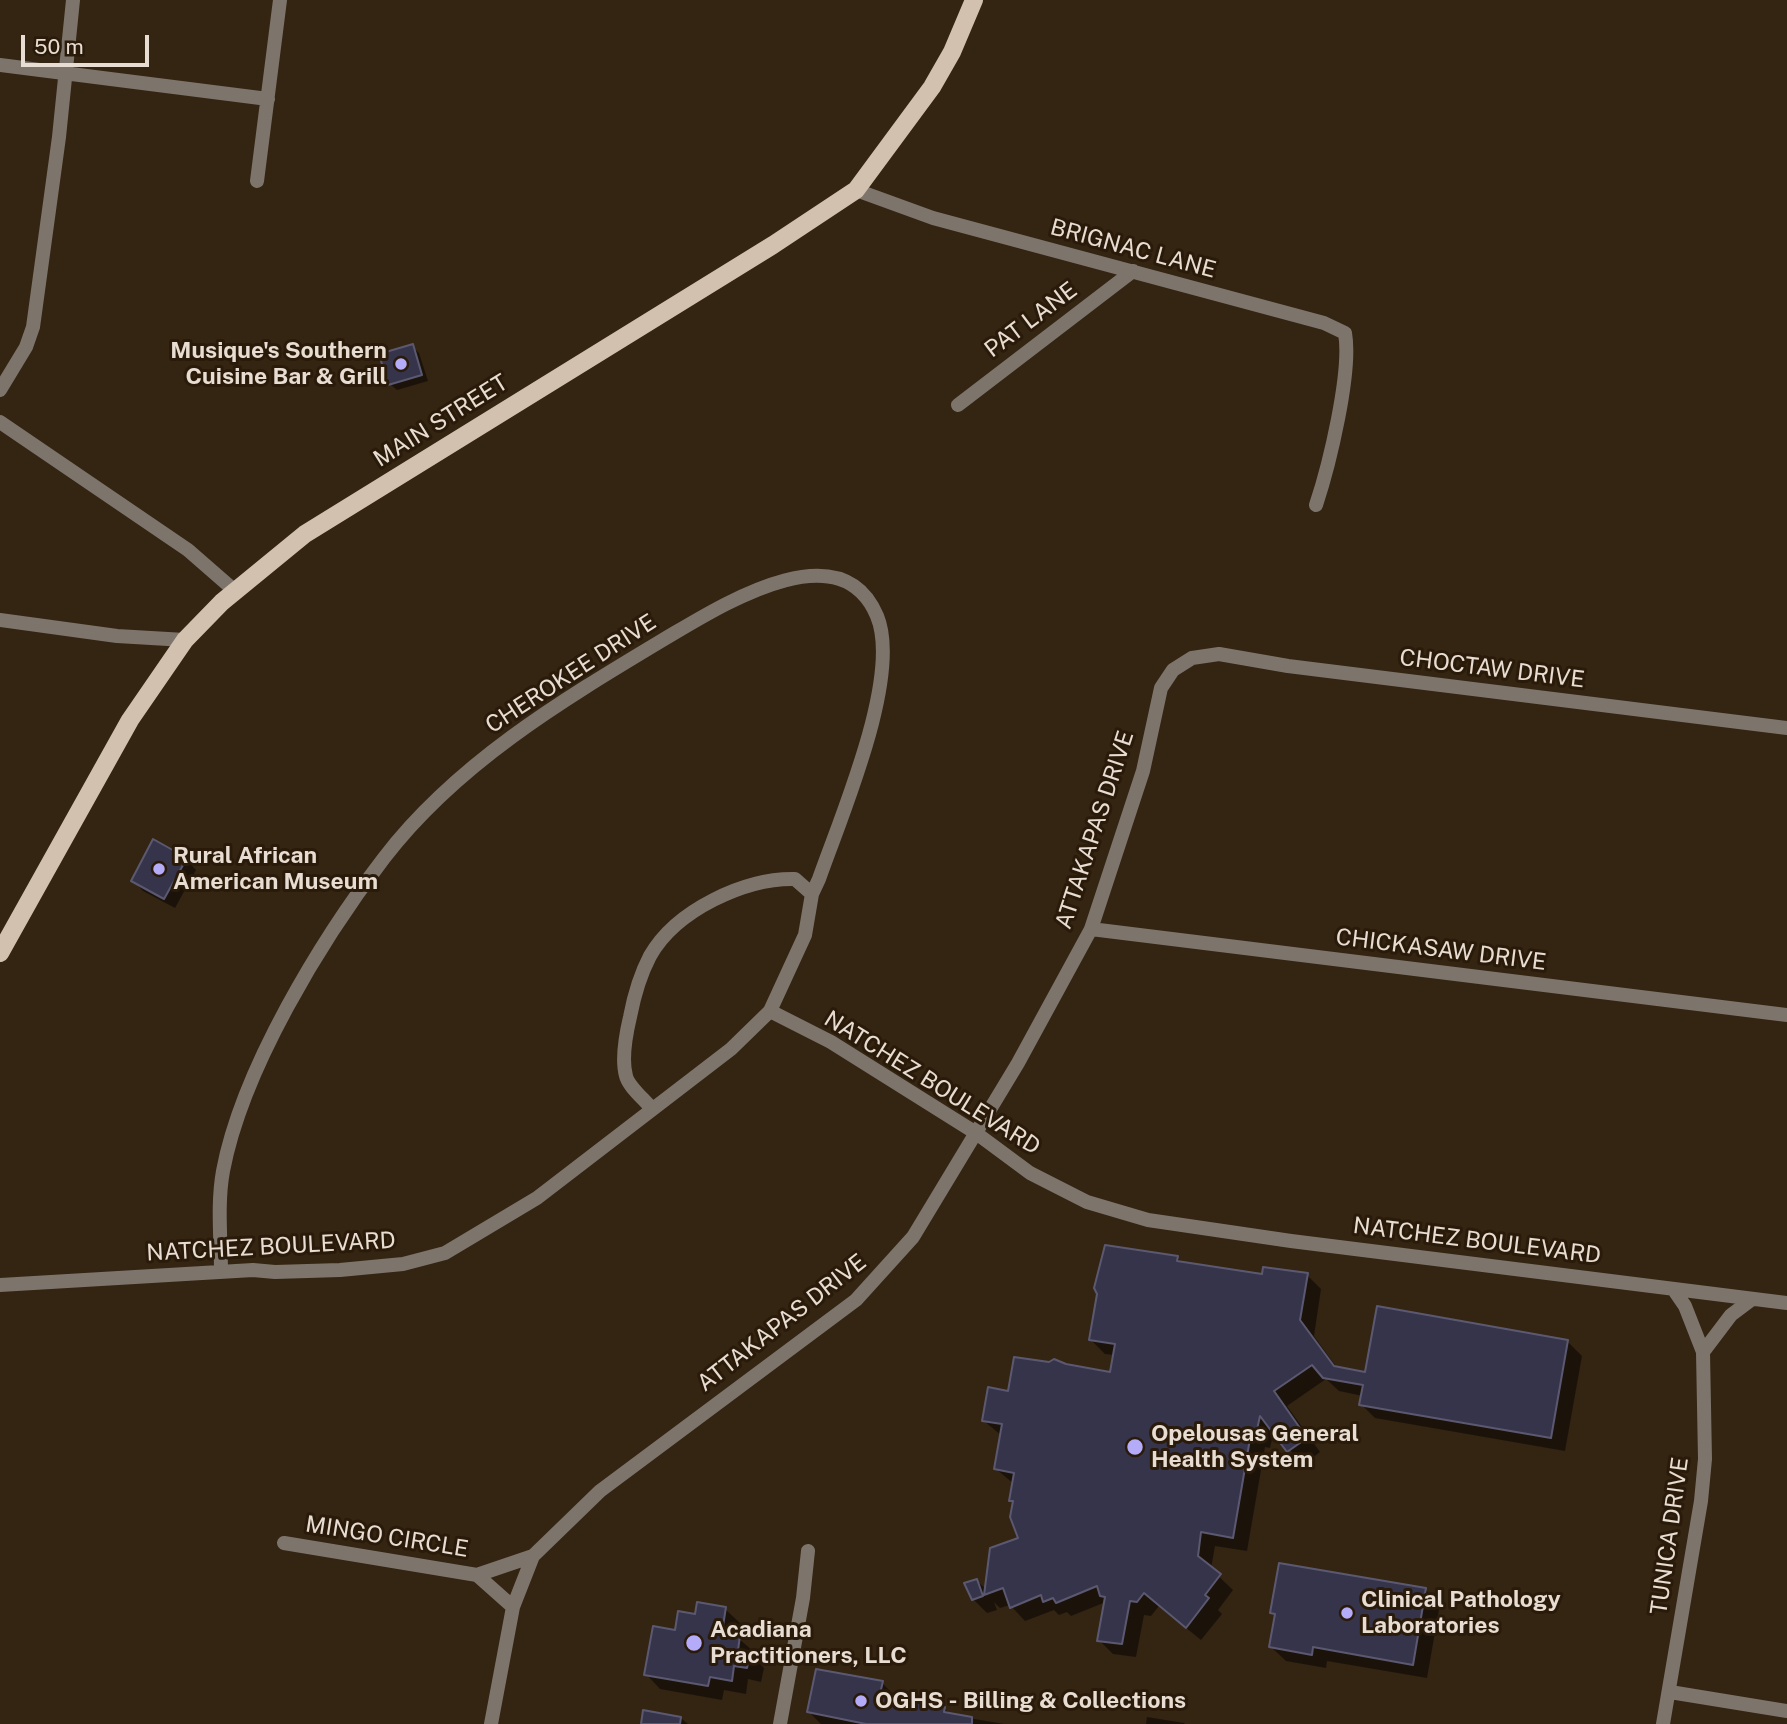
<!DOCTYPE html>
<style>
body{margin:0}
#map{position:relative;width:1787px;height:1724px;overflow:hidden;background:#342412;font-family:"Public Sans",sans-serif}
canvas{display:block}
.scale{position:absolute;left:21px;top:35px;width:128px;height:32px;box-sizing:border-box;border:4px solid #e8ddd2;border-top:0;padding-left:9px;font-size:21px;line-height:24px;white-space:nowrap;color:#e8ddd2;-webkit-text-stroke:5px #2a1a09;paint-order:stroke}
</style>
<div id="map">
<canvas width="1787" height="1724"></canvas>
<div class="scale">50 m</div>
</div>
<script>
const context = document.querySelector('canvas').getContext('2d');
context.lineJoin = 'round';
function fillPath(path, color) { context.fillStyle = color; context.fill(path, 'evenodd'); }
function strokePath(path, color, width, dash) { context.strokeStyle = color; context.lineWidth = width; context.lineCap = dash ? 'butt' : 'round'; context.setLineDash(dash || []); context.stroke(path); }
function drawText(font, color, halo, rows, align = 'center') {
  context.font = font + ' "Public Sans",sans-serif'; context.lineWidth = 6; context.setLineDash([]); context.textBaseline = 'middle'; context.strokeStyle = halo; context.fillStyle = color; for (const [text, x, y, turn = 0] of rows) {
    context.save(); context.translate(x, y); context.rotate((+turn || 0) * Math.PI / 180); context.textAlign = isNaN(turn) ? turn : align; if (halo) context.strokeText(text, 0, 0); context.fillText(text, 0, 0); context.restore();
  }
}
fillPath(new Path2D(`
 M412,346L419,353L428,381L397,390L390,384Z
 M186,859L196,870L175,908L143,891L133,880Z
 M1177,1258L1183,1263L1263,1276L1307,1275L1321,1289L1314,1336L1337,1368L1367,1374L1567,1341L1582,1356L1565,1451L1375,1418L1361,1404L1363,1396L1339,1391L1326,1379L1287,1406L1320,1452L1303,1465L1274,1431L1270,1448L1265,1447L1247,1551L1215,1546L1211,1569L1233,1590L1218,1610L1222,1614L1201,1640L1159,1606L1151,1616L1144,1615L1136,1657L1113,1654L1099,1640L1106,1602L1071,1616L1067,1612L1059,1615L1054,1610L1025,1621L1010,1605L1000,1608L994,1602L997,1610L987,1613L973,1599L977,1581L987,1590L1020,1539L1014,1504L1011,1500L1014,1484L996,1469L1002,1436L984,1421L1010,1393L1112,1374L1115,1355L1105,1354L1091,1340Z
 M1425,1589L1440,1604L1427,1678L1327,1661L1326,1668L1286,1661L1271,1647L1276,1617L1272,1612Z
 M725,1609L740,1623L737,1637L754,1652L753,1657L764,1668L761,1682L748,1679L746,1694L724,1690L722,1700L660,1689L646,1674L677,1632L696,1616Z
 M882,1683L899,1700L944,1708L951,1715L1004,1724H821L809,1712Z
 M644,1712L682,1719L688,1724H642Z
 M1147,1717L1184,1723L1185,1724H1146Z`), '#0007');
const building = new Path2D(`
 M413,344L422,375L388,385L379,354Z
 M153,839L187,858L164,899L131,881Z
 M1105,1245L1178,1256L1177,1261L1262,1274L1263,1267L1308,1273L1300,1320L1334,1366L1365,1372L1377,1306L1568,1340L1551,1438L1359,1405L1363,1385L1323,1378L1312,1365L1274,1391L1307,1438L1287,1452L1260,1416L1256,1434L1251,1433L1233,1538L1201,1532L1198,1556L1221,1574L1205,1595L1209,1598L1186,1628L1144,1593L1137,1602L1130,1601L1122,1644L1097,1641L1105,1597L1100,1596L1097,1586L1056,1603L1053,1598L1043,1602L1041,1595L1010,1608L1003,1588L984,1595L990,1548L1018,1538L1010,1517L1013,1501H1009L1014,1473L994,1469L1002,1424L982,1421L988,1387L1008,1391L1014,1357L1049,1362L1054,1359L1066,1364L1110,1372L1115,1344L1089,1340L1097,1294L1094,1288Z
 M1279,1563L1426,1588L1413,1665L1313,1647L1312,1655L1269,1647L1275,1614L1270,1613Z
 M977,1579L983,1596L972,1600L964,1583Z
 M697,1602L726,1607L722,1632L740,1636L738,1650L750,1652L747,1668L734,1666L732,1681L710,1677L708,1686L644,1675L653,1626L675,1630L678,1611L695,1614Z
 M816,1669L883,1681L880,1694L945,1707L944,1712L972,1717V1724H866L807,1712Z
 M643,1710L681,1717L680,1724H641Z`);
fillPath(building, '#36344a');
strokePath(building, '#5b5971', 2);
strokePath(new Path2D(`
 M0,65L268,99
 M257,181L280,0
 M856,190L933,218L1324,323L1345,333C1352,372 1329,466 1316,505
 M0,390L26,347L33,327L59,137L73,0
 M958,405L1133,271
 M0,620L117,636L185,640
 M1091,929L1787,1015
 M770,1011L831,1042L976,1133L1030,1173L1087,1202L1148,1220L1291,1241L1787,1303
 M652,1109C645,1100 628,1086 626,1076C621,1058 626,1034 630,1017C634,996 640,975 650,956C676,910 745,878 795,879L812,894
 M0,1285L253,1270L275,1272L340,1270L403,1264L445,1253L537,1198L731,1049L770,1011L805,935L812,894L819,879C841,816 902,676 877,616C839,526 713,611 661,641C561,701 456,764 384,858C321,940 242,1070 223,1171C217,1204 221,1239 221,1272
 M1674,1290L1685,1306L1703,1352
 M284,1543L477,1575L513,1607
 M477,1575L533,1556
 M1670,1692L1787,1711
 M491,1724L513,1607L533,1556L600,1491L856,1300L913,1237L1018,1063L1091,929L1143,771L1161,688L1173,670L1192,658L1219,654L1288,666L1787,728
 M780,1724L803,1598L808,1551
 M1663,1724L1701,1501L1705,1459L1703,1352L1731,1315L1751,1300`), '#7d746b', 14);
strokePath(new Path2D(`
 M0,422L188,550L235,591`), '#7d746b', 14);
strokePath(new Path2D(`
 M0,953L130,720L185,640L222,602L305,534L773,245L856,190L932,87L952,52L974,0`), '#d3c1af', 18);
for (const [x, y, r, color] of [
 [401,364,7,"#b4acf9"],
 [159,869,7,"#b4acf9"],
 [1135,1447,9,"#b4acf9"],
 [1347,1613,7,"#b4acf9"],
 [694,1643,9,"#b4acf9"],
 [861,1701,7,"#b4acf9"]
]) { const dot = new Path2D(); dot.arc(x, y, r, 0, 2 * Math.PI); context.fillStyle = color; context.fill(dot); strokePath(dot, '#2a1a09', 2.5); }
drawText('23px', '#e8ddd2', '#2a1a09', [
 ["BRIGNAC LANE",1133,249,15],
 ["PAT LANE",1031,320,-37],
 ["MAIN STREET",441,421,-32],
 ["CHOCTAW DRIVE",1492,669,7],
 ["CHEROKEE DRIVE",571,674,-33],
 ["ATTAKAPAS DRIVE",1095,830,-72],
 ["CHICKASAW DRIVE",1441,950,7],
 ["NATCHEZ BOULEVARD",932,1083,32],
 ["NATCHEZ BOULEVARD",1477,1241,7],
 ["NATCHEZ BOULEVARD",271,1247,-3],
 ["ATTAKAPAS DRIVE",782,1323,-38],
 ["TUNICA DRIVE",1670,1536,-82],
 ["MINGO CIRCLE",387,1537,9]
]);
drawText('bold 23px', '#e8ddd2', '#2a1a09', [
 ["Musique's Southern",387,351,"right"],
 ["Cuisine Bar & Grill",387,377,"right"],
 ["Rural African",173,856],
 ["American Museum",173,882],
 ["Opelousas General",1151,1434],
 ["Health System",1151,1460],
 ["Clinical Pathology",1361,1600],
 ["Laboratories",1361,1626],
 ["Acadiana",710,1630],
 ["Practitioners, LLC",710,1656],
 ["OGHS - Billing & Collections",875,1701]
], 'left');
</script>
